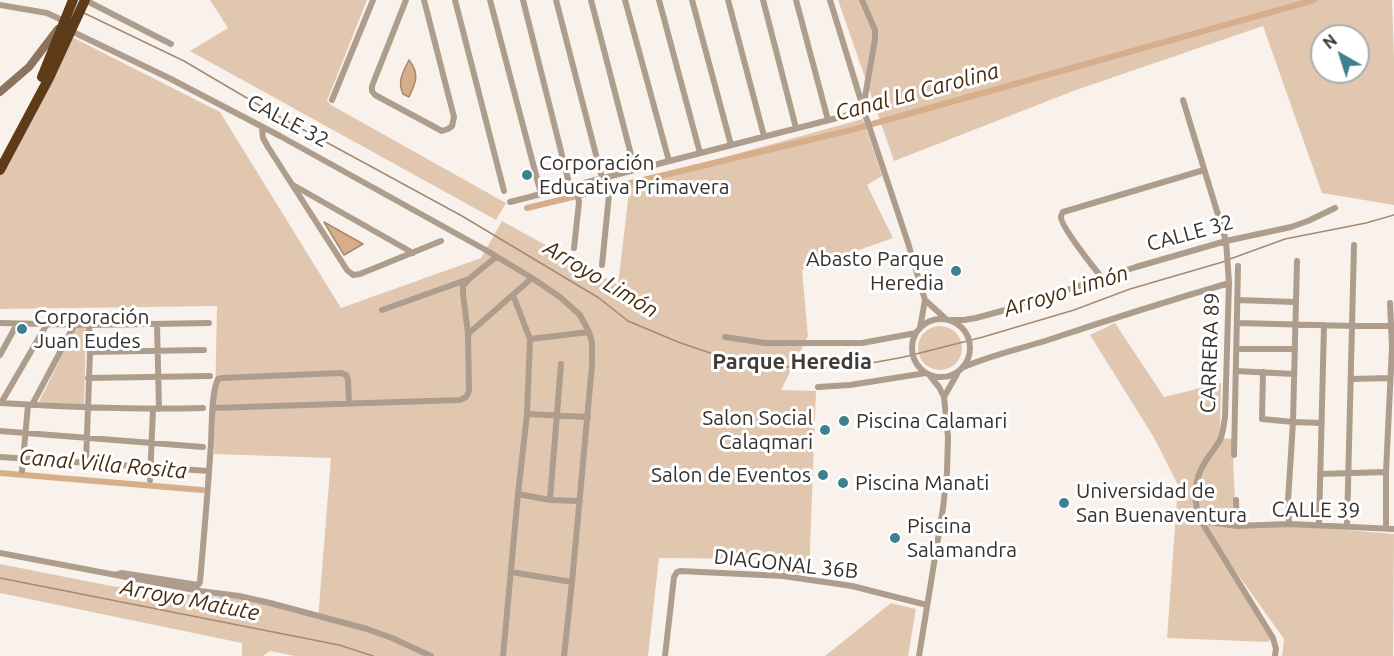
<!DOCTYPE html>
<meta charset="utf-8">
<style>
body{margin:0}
#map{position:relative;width:1394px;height:656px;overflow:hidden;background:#f9f2ec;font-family:Ubuntu,sans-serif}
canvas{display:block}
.north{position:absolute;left:1310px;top:24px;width:60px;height:60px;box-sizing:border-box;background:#fff;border:2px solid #aeadac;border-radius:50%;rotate:321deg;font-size:16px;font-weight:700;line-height:24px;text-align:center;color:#353230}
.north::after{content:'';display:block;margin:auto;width:21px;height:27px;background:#3d8190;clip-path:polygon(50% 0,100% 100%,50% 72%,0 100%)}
</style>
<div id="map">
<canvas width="1394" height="656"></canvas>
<div class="north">N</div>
</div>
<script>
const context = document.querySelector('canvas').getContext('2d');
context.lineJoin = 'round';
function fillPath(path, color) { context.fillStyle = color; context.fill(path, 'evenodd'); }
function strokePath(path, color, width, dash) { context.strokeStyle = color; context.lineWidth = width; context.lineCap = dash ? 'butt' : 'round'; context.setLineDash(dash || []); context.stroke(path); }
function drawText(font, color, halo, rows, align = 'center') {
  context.font = font + ' Ubuntu,sans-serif'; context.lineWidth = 6; context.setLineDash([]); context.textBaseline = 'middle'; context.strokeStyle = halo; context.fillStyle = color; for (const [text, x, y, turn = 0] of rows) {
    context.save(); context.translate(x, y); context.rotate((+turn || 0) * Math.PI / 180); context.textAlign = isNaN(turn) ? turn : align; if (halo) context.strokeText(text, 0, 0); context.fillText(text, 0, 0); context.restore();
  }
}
fillPath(new Path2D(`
 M210,0H367L327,101L331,105L506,203L496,220L190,51L228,28Z
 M838,0H1392L1394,59V205L1322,193L1263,26L1076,90L894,161ZM1322,36H1358V72H1322Z
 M72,37L220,112L341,308L481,258L502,221L618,285L630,183L863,119L882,176L867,185L893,238L802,270L808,336L781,390L816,391L809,574L773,572V559L659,558L648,656H295L270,651L263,656H242V643L0,593V564L111,586L204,596L254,599L318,619L331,458L214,454L217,306L0,309V174Z
 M1115,323L1164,397L1221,383L1220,438L1232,439L1236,521L1394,534L1393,656H1282L1284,639L1214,541L1273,638L1268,642L1167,638L1178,485L1153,436L1090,335Z
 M918 348a22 22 0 1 1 44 0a22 22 0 1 1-44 0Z
 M76,327H86L84,405L39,402Z
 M891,603L916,609L908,656H825Z`), '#e2c7b0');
const water = new Path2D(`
 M409,60C420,74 416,82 409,97L403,94C397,81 403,72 409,60Z
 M324,222L363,244L344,255Z`);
fillPath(water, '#d6ae89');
strokePath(water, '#a6896e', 1.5);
strokePath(new Path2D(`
 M84,13L184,61L269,111L462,216L599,298L628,321L678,342L719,356L760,365L816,369L877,362L904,357L983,337L1074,310L1130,289L1226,261
 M1230,259L1285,239L1366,223L1394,215
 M0,578L339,645L373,656`), '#a6896e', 1.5);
strokePath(new Path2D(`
 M527,208L851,130L1314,0
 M0,473L202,490`), '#d6ae89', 6);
strokePath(new Path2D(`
 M85,0L171,44
 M406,0L372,86V91L375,95L442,131L448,129L452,126L454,117L424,0
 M455,0L504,191
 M490,0L541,194
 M523,0L570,187
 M556,0L602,178
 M591,0L635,170
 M625,0L669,161
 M659,0L700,153
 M692,0L731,145
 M728,0L764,136
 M763,0L796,128
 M796,0L828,120
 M830,0L866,117L908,243L925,300L920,328
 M862,0L875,30V39L865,97L866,108
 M0,5L47,13L64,21
 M71,31L169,78L280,136L484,249L532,278L560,297L580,315L589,332L592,342V365L572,582L564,656
 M332,100L373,0
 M1183,100L1226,241L1229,283L1225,417C1224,424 1223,433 1220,440C1216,447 1211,453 1207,459C1193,479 1192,499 1201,521L1273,638L1276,649L1275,656
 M262,127L263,138L268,147L347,270L353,275L360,274L441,241
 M293,185L413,253
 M510,202L864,111
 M574,248L579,202L576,185
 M602,265L609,195L607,177
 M1102,278C1095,269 1060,226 1061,217C1061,215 1062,214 1063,212L1204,170
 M513,295L530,339L527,414L518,494L550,500L580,501
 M925,300L946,319
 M1237,300L1295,302
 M382,310L469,279
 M912 348a29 29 0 1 1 58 0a29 29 0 1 1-58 0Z
 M951,320H964L976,318L1016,307L1136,267L1226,241L1291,227L1308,221L1335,208
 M0,323L89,325L209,323
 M1237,323L1353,326H1390
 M157,324L159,409
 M468,334L532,278
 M725,337L765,343H862L916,333
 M530,339L589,332
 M1237,349H1295
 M90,352L204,350
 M0,355L17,324
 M964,367C991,355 1020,349 1048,340C1108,320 1168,301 1229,283
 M1236,371L1294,374
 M1263,372L1262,419L1293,422L1322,423
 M88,378L210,376
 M1351,379L1390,378
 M818,387L850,385L926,373
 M944,397L957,374
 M0,403C68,407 135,410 203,408
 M1,403L47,324
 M32,405L75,324
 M213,408L460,400L466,397L469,391L468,334L463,294V286L469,279L496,257
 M527,414L588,417
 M0,431L203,447
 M1234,455L1238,266
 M0,457L209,471
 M86,463L90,352L89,325
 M22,471L28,405
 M1320,474L1386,472
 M150,480L153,409
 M550,500L561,364
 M1236,500L1237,526
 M1201,521L1237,526L1289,524L1394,529
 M1289,524L1288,501L1293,422L1297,261
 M1319,525L1324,325
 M1347,526L1354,245
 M1386,528V472L1392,347L1390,303
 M0,553L200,591L239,596L270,603L367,629L392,638L431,656
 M511,572L572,582
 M115,575L122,573L198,585L200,582C204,536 208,490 211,443C212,427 211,393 218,379L222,378L341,373L346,375L348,379L349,403
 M503,656L518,494
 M665,656L674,577L677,572L680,571L783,576L852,586L927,605
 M919,656L943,508L947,472L948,437L944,397L939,387L930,376`), '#ae9d8d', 6);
strokePath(new Path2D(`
 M0,92L29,67L58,29`), '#8c735c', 8);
strokePath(new Path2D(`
 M42,77L73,0
 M0,170L49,78L85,0`), '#5e3c19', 10);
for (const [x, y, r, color] of [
 [527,175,6,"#3d8190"],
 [956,271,6,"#3d8190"],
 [22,329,6,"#3d8190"],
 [844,421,6,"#3d8190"],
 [825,430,6,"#3d8190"],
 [823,475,6,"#3d8190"],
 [843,483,6,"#3d8190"],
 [1064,503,6,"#3d8190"],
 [895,538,6,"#3d8190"]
]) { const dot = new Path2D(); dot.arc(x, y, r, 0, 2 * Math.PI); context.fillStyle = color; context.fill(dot); strokePath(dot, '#fff', 2); }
drawText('21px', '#353230', '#fff', [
 ["CALLE 32",288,121,28],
 ["CALLE 32",1190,233,-15],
 ["CARRERA 89",1210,353,-88],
 ["CALLE 39",1316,510,1],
 ["DIAGONAL 36B",786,564,6]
]);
drawText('21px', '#353230', '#fff', [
 ["Corporación",539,163],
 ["Educativa Primavera",539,187],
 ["Abasto Parque",944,259,"right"],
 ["Heredia",944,283,"right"],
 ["Corporación",34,317],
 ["Juan Eudes",34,341],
 ["Salon Social",813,418,"right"],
 ["Calaqmari",813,442,"right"],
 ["Piscina Calamari",856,421],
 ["Salon de Eventos",811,475,"right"],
 ["Piscina Manati",855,483],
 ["Universidad de",1076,491],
 ["San Buenaventura",1076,515],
 ["Piscina",907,526],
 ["Salamandra",907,550]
], 'left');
drawText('italic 22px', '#482c0e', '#fff', [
 ["Canal La Carolina",917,92,-15],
 ["Arroyo Limón",601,279,31],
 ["Arroyo Limón",1066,291,-17],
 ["Canal Villa Rosita",103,464,5],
 ["Arroyo Matute",190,600,11]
]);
drawText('bold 22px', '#413c37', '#fff', [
 ["Parque Heredia",792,362]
]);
</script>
